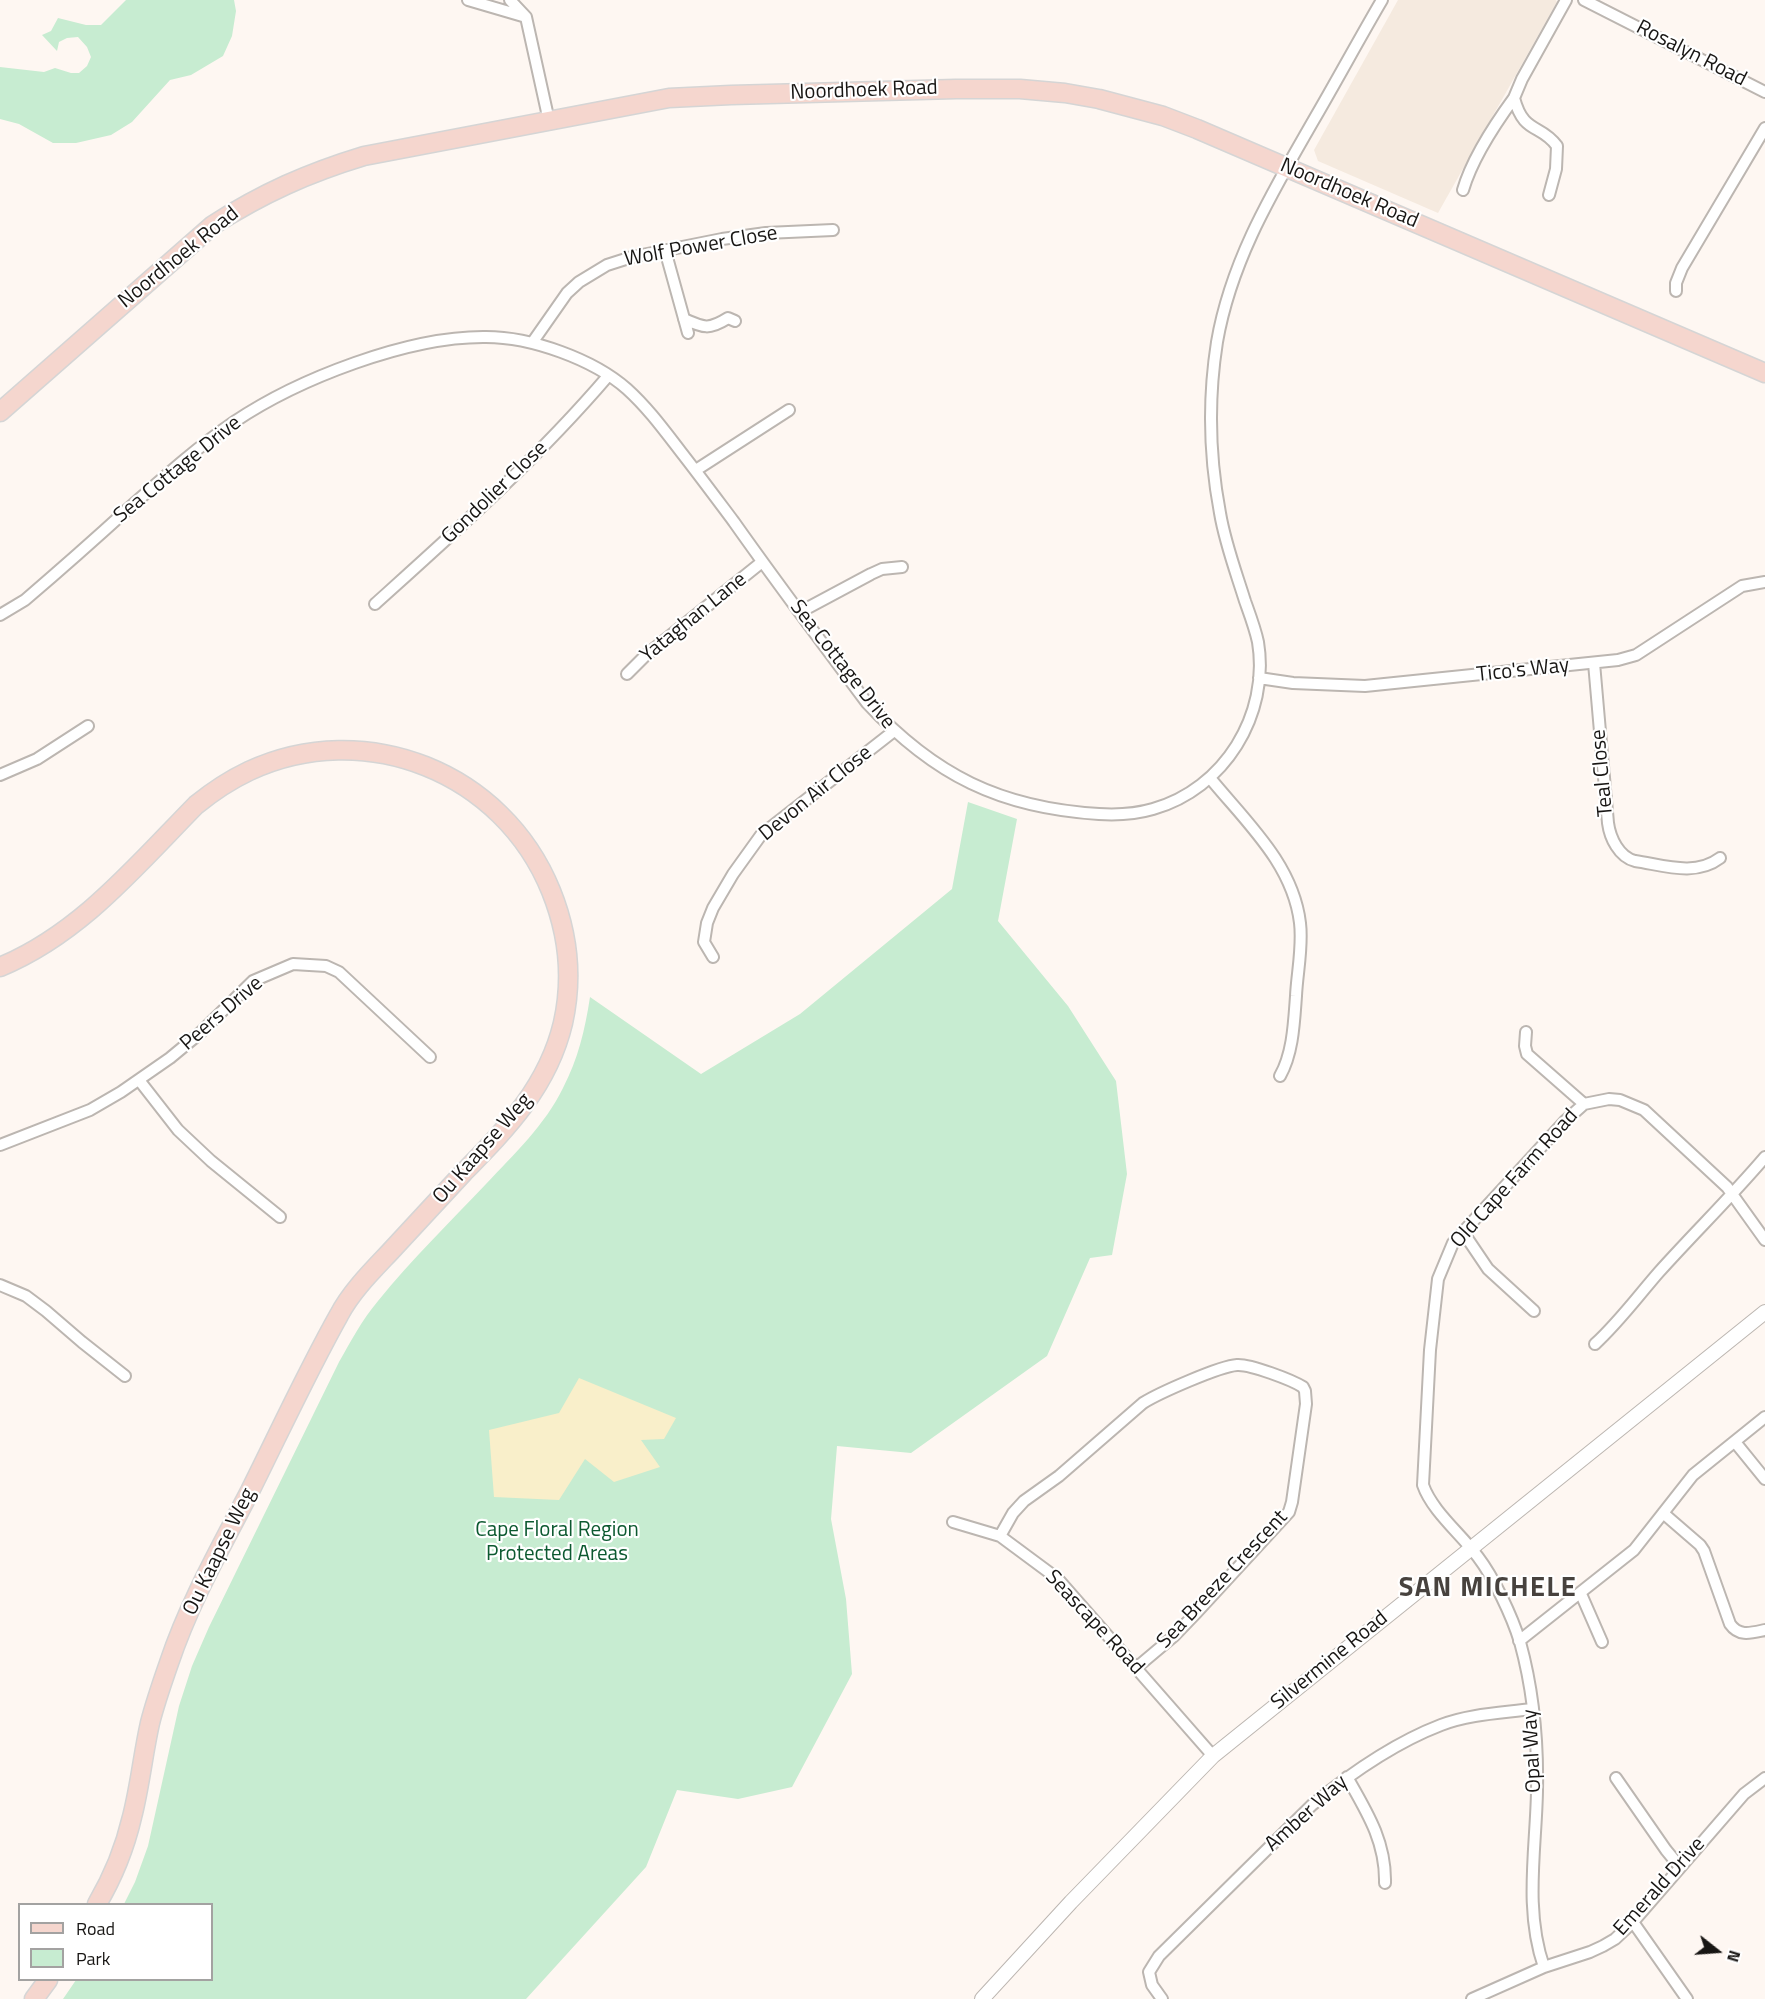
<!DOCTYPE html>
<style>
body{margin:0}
#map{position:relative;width:1765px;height:1999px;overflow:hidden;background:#fef7f2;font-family:"Titillium Web",sans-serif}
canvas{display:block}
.legend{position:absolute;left:18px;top:1903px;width:195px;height:78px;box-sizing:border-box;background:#fff;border:2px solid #a3a2a1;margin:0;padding:8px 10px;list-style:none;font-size:18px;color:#181614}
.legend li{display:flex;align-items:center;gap:12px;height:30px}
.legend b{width:30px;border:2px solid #a3a2a1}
.north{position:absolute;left:1687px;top:1921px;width:60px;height:60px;-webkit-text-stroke:4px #fff;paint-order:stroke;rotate:107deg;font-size:16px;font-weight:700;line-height:24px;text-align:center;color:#181614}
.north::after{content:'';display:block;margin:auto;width:21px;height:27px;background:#181614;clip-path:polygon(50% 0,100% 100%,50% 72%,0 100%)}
</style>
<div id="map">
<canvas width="1765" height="1999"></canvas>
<ul class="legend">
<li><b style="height:8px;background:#f5d6ce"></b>Road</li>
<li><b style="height:16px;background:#c7ecd1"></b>Park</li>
</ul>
<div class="north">N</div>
</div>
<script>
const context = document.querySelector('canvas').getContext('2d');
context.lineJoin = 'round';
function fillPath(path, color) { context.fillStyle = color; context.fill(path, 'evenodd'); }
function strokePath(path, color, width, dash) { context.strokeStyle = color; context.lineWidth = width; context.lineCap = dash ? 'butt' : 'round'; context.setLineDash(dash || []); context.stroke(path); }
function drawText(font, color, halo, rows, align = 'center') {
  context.font = font + ' "Titillium Web",sans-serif'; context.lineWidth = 4.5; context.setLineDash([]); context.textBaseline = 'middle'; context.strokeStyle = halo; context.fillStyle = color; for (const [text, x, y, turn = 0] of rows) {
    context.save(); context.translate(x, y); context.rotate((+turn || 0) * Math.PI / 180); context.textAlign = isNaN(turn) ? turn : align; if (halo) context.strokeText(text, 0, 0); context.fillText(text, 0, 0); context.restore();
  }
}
fillPath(new Path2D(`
 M1398,0H1556L1557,2L1438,213L1318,161L1314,150Z`), '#f5eadf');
fillPath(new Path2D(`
 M126,0H234L236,11L232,36L223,56L191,75L170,80L132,122L111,135L76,143H53L19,124L0,119V67L44,72L55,68L71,73H79L87,66L91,57L87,47L78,37L67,38L59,42L57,51L42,35L51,31L58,18L86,25H101Z
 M968,802L1017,819L998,921L1068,1006L1116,1081L1127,1174L1112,1255L1090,1258L1047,1356L911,1453L837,1446L831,1519L846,1599L852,1674L792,1787L738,1799L677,1790L646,1867L526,1999H63L76,1980H212V1904H124L135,1882L148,1846L179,1706L192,1666L209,1627L339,1362C351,1341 362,1320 378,1301C411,1260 450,1222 486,1184C514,1154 545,1125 563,1088C578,1059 585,1030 590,997L701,1074L800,1014L952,889Z`), '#c7ecd1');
fillPath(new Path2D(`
 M579,1378L676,1418L664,1439L641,1440L660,1467L614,1482L585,1459L559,1500L494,1497L489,1430L559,1413Z`), '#f9efca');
const minor = new Path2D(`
 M468,0L526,17
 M510,0L526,17L549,121
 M1584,0L1765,92
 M1463,190C1472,159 1495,124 1514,98
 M1549,195L1556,169L1557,146C1540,123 1524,135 1514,98L1522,79L1566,0
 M665,250L688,333
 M1676,291V283L1682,268L1765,128
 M684,319C704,328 709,330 728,318L735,321
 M532,343L567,293L579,282L607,265L632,257L722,239L766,233L833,230
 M696,470L789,410
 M375,604C456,531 537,459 608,376
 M800,612L871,574L882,569L902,567
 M0,615L25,600C60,570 94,540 128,509C162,479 196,448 234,422C298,379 408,336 486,337C531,337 593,359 627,389C648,408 664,430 681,452C699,475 716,498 734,522C777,583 822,643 867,703C934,775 1000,808 1099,814C1116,815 1136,814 1153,809C1224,789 1270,715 1258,642C1255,628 1250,615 1245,601C1236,572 1225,543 1220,513C1209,455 1208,399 1217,342C1231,261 1272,193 1312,123C1336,82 1358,41 1382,0
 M1594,663L1608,823C1610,838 1619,857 1635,861C1663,865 1695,877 1720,858
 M627,674L645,656L762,562
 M1259,678L1293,683L1365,686L1618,660L1636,655L1742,586L1765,582
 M0,775L37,759L88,726
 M1210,778C1246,822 1293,864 1300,923C1303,947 1297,973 1296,996C1294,1023 1293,1053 1280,1076
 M713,957L704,942L707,923L713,908L733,874L761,835L894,731
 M1526,1032L1525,1046L1527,1054L1584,1104
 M139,1080L178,1130L211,1161L280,1217
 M0,1145L90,1110L121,1092L170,1058L199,1034L253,981L293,964L326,966L339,972L430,1057
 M1463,1232L1488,1269L1534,1311
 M0,1285L26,1296L46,1311L82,1342L125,1376
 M1595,1344C1619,1322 1638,1296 1659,1272C1694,1233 1731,1197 1765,1157
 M1735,1442L1765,1479
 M1663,1513L1700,1545L1704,1551L1730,1624C1739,1637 1751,1633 1765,1630
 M953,1522L1000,1536L1058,1579L1213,1756
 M1000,1536L1013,1513L1024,1501L1059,1476L1143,1403C1159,1393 1220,1366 1237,1365C1250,1364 1292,1380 1303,1387L1305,1391L1306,1404L1292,1502L1289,1512L1196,1613L1174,1636L1136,1668
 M1581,1594L1602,1642
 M1519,1641L1634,1550L1693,1475L1765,1417
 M1347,1777C1367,1812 1386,1842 1385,1883
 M1616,1778L1666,1850L1680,1867
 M1633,1922L1687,1999
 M1544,1967C1524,1910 1536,1849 1537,1791C1538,1742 1533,1689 1520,1642C1512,1616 1494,1578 1478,1557C1461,1534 1432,1511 1423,1485L1430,1350L1438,1279L1453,1243L1565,1121L1584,1104L1609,1099L1620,1100L1644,1110L1727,1187L1765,1240
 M1162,1999L1152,1985L1149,1972L1159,1956L1312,1805C1351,1773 1394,1743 1441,1725C1469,1714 1502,1713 1532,1709
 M1472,1999L1544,1967L1590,1952L1603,1946L1615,1939L1633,1922L1744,1794L1765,1778`);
const tertiary = new Path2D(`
 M982,1999L1071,1902L1213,1756L1765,1312`);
const primary = new Path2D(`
 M0,412L213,225C263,193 308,173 364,156L669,98L731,95L956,89H1020L1065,93L1099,99L1163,116L1197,129L1765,373
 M0,967C80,934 136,866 196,805C212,792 230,780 249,771C365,717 503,772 551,891C568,933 573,978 563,1023C548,1086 508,1127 464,1172C439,1199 414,1226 389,1253C371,1272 351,1292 339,1315C307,1372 279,1433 250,1491C221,1547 189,1603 169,1663C162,1683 155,1703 150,1723C143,1754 140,1786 132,1817C125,1847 113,1877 97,1904
 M34,1999L48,1980`);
strokePath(minor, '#bcb6b1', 14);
strokePath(tertiary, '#bcb6b1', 16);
strokePath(primary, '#d5d5d5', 21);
strokePath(minor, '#fff', 10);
strokePath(tertiary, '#fff', 14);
strokePath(primary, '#f5d6ce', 18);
drawText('21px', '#181614', '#fff', [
 ["Rosalyn Road",1691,54,27],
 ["Noordhoek Road",864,91,-2],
 ["Noordhoek Road",1349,194,23],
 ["Wolf Power Close",701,247,-10],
 ["Noordhoek Road",179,258,-39],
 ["Sea Cottage Drive",178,470,-39],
 ["Gondolier Close",495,493,-44],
 ["Yataghan Lane",694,618,-39],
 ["Sea Cottage Drive",842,665,52],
 ["Tico's Way",1523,671,-6],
 ["Teal Close",1603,773,-95],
 ["Devon Air Close",816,794,-39],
 ["Peers Drive",222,1014,-41],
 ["Ou Kaapse Weg",483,1149,-49],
 ["Old Cape Farm Road",1515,1179,-48],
 ["Ou Kaapse Weg",220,1552,-64],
 ["Sea Breeze Crescent",1223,1580,-47],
 ["Seascape Road",1094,1623,47],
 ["Silvermine Road",1330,1661,-39],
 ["Opal Way",1533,1751,-93],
 ["Amber Way",1307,1814,-42],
 ["Emerald Drive",1660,1887,-48]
]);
drawText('21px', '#0c5930', '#fff', [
 ["Cape Floral Region",557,1531],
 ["Protected Areas",557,1555]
]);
context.letterSpacing = '1.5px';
drawText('bold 27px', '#47423e', '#fff', [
 ["SAN MICHELE",1488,1589]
]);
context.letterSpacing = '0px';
</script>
